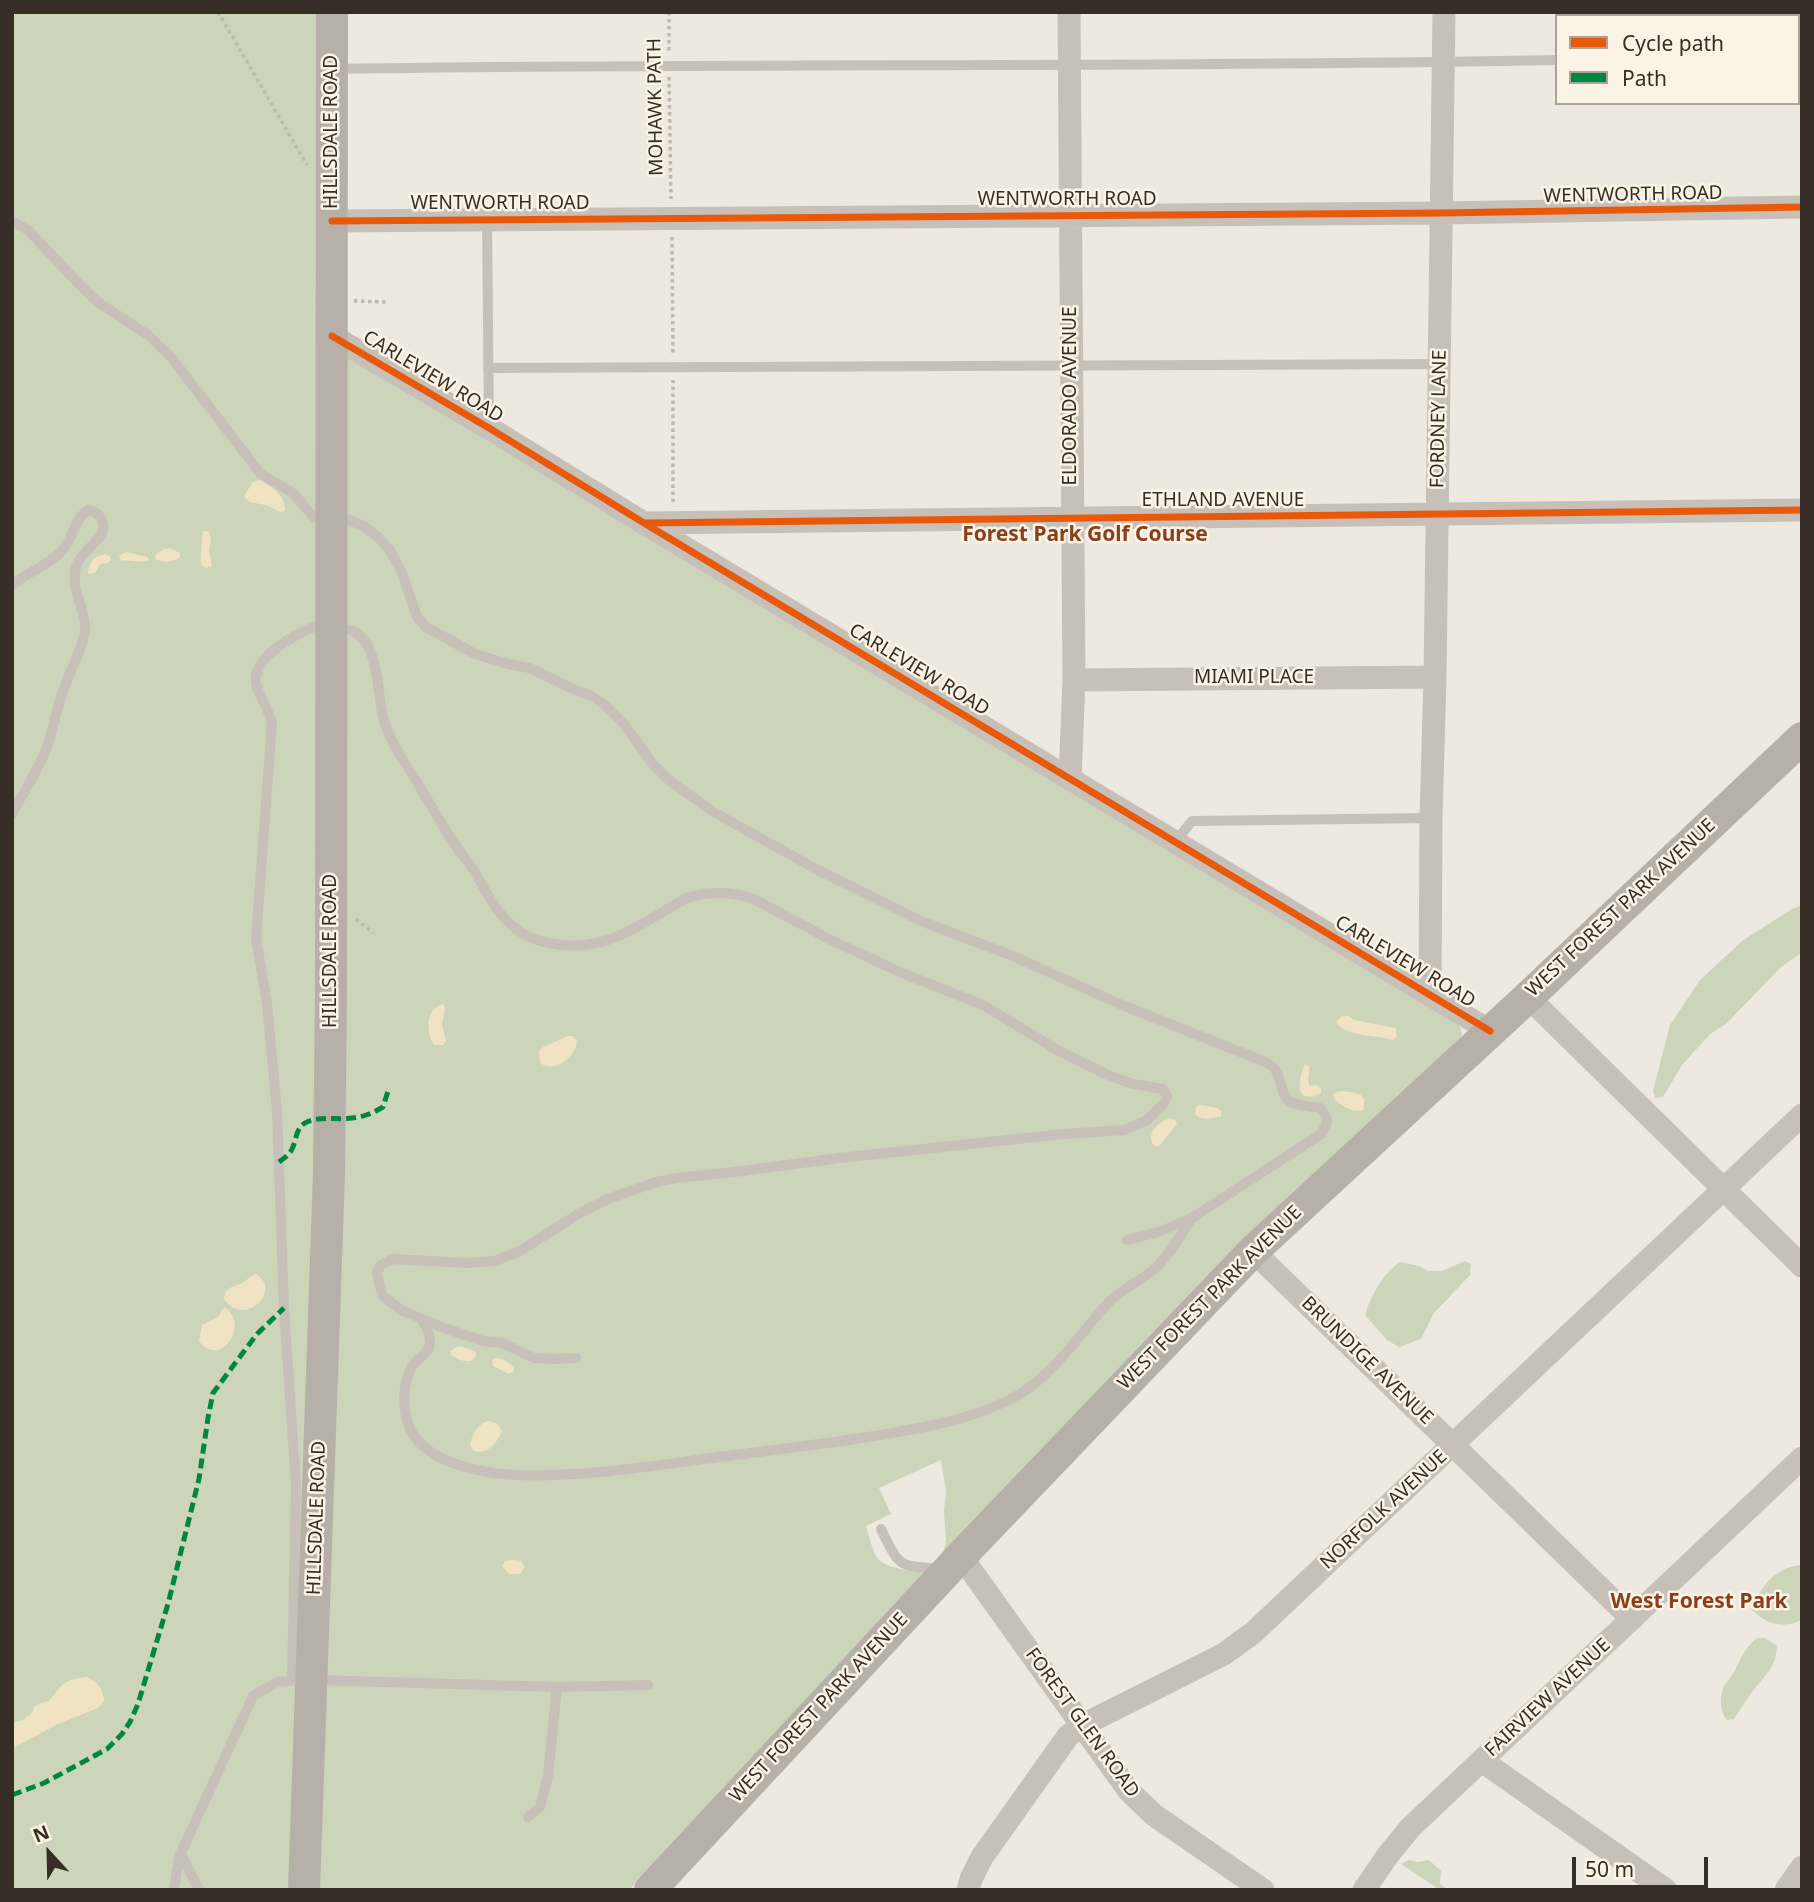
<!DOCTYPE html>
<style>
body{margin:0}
#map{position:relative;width:1814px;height:1902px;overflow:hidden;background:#ede8e0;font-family:"Noto Sans",sans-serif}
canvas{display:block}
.frame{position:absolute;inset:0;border:14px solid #372d27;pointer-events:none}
.legend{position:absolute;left:1555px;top:14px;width:245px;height:91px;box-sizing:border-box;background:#faf3e6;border:2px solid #aca49a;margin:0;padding:9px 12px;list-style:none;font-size:21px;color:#372d27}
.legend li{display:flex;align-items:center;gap:14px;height:35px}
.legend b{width:35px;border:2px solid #aca49a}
.north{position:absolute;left:14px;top:1818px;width:70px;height:70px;-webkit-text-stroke:5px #faf3e6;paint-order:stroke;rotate:338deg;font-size:19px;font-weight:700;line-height:28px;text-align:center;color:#372d27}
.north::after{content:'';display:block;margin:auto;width:24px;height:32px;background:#372d27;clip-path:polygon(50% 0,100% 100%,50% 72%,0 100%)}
.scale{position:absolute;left:1572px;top:1857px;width:136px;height:32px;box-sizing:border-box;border:4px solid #372d27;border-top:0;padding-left:9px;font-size:21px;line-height:24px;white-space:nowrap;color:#372d27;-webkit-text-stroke:5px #faf3e6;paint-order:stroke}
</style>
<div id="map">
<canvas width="1814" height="1902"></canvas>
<div class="frame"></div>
<ul class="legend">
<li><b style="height:9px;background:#e8590c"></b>Cycle path</li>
<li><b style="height:9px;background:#00873e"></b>Path</li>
</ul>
<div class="north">N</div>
<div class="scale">50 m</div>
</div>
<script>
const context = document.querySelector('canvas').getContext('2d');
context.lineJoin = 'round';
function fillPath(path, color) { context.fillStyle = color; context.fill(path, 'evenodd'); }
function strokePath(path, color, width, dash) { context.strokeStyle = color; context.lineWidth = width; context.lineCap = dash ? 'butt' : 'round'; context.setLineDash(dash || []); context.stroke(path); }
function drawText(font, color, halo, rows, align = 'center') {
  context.font = font + ' "Noto Sans",sans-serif'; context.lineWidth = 5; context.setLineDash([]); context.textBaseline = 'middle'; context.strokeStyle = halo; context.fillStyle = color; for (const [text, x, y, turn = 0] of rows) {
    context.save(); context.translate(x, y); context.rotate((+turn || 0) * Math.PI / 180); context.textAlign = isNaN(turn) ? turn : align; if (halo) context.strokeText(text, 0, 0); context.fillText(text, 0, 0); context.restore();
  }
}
fillPath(new Path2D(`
 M12,12H318L319,335L1454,1021C1461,1028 1464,1032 1460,1042L941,1561L946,1543L944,1511L946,1491L941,1460L879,1488L891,1514L866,1526C869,1535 872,1551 878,1559C886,1569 915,1571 928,1573L629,1890H12Z
 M1802,905V952L1780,968L1726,1024L1710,1034L1682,1065L1663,1097L1655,1098L1653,1091L1670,1025L1700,980L1742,941L1792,909Z
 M1465,1261L1471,1264L1470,1275L1434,1313L1421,1339L1399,1347L1387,1340L1365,1315C1371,1296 1383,1273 1400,1262L1419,1266L1428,1271H1442Z
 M1802,1565V1620C1782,1629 1766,1624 1751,1609C1762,1586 1775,1567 1802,1565Z
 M1757,1638H1765L1777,1646L1775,1660L1769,1671L1751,1693L1734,1719L1727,1720C1719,1711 1720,1697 1724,1686C1727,1681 1732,1677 1734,1672C1741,1658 1745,1648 1757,1638Z
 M1409,1860L1418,1862L1429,1860L1441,1871L1440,1884L1448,1890H1440L1401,1864Z`), '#ccd4b9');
fillPath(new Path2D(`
 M259,480C273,487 285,495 285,511L281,512C275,510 270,506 265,505C255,502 251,506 244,496L253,482Z
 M203,531L209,532L211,538L209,551L212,566L206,568C204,567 202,566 201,564C200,562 202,535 203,531Z
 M170,548L180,553V557C172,562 163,564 155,558V555L164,549Z
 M126,552L147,557L149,560C141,564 130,559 121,561L119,556Z
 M105,554L110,557L111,560L107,563L100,564L95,573L90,574L88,573C89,562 94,556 105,554Z
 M443,1004L445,1008L442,1024L446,1041L443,1045H434C426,1031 425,1009 443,1004Z
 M1342,1016H1349L1354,1020L1396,1028L1397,1036L1393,1040C1375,1034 1347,1038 1336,1022Z
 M568,1036H572L577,1041C576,1057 554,1074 540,1063L539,1051L543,1047Z
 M1305,1064L1309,1066C1311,1073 1306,1078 1310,1086L1317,1085L1321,1089V1093C1294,1107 1298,1079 1305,1064Z
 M1341,1091L1351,1092L1361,1095L1364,1099V1109C1355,1115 1343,1106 1335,1100L1333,1095L1336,1092Z
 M1201,1105L1217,1108L1221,1111V1116C1212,1119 1202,1120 1195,1115L1196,1107Z
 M1170,1118L1175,1120L1177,1124L1159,1146H1154C1145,1134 1158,1122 1170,1118Z
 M256,1274C280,1288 253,1320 232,1307C229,1305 226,1302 224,1299C225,1287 231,1288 240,1284C247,1281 249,1276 256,1274Z
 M225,1307C251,1326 219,1369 199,1341L202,1325L219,1316L222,1310Z
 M458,1346L464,1347L476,1352C475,1367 460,1361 451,1355V1351Z
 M495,1358C503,1358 508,1362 514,1367V1371L509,1374L493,1366L492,1360Z
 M487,1421C495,1422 498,1423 502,1431C497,1443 488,1455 474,1451L470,1445C472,1434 477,1426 487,1421Z
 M515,1560L521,1561L525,1567L520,1574H509L502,1566L505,1561Z
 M87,1677C98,1683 103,1688 104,1701L98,1708L56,1725L12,1749V1723L23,1720L31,1714L34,1707L38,1704L49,1701C64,1683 62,1680 87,1677Z`), '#efe3c4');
strokePath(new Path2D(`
 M218,12L307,165
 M669,12V52
 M669,77L671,199
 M672,237L673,355
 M354,301L386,302
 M673,502V380
 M356,919L373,933`), '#bfb8b1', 3.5, [3.5, 3.5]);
strokePath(new Path2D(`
 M1798,55H1802
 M335,69C742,63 1150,68 1557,60
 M487,219L489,427
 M12,221L28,230L79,284L99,303L148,335L171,357L260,473C270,480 281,485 291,492C300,499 306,510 315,518
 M488,368L1439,364
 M346,519L364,526L380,539L391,552L402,573L417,617L426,627L475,654L508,664L530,668L575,690L592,696L605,705L624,724L652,763L670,781L712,811L814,868L921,921L1013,956L1122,1005L1263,1061C1264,1061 1272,1066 1273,1067C1283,1077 1279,1095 1291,1102C1299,1106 1311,1106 1320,1108L1326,1116L1327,1123L1321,1134L1192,1218L1159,1232L1127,1240
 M12,585C27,573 46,566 60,553C74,540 72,521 88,510C98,511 107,522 102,533C96,545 81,551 76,567C70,590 86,609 85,630C83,649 71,668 65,686C57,705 54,727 47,747C38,771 23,792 12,814
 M346,629C381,635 376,694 384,721C391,743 405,763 417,782C430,804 442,826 456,846C462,855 469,863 475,872C486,892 497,914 515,928C525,936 537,941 549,943C607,955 640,923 687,898C708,891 731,892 752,898L829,939L902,973L983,1005L1059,1051L1110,1076L1133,1084L1163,1089L1167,1096L1164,1103L1147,1120L1125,1130L1064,1134L839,1158L742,1171L677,1178L656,1182L608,1199L580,1213L520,1251L495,1261L468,1263L392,1259L380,1266L377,1273L382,1295L401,1310L444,1328L483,1341L502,1343L534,1358L553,1359L576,1358
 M1175,842L1192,821L1431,818
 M422,1319C426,1327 431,1335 430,1344C429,1354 415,1359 411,1368C400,1390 402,1426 420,1443C441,1465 484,1473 513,1475C587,1478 662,1464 735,1455C791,1447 847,1442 903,1431C943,1424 983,1415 1018,1395C1055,1373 1079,1335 1107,1304C1120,1290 1139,1282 1153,1270C1169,1256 1180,1236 1191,1219
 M881,1529C901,1570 898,1565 942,1569
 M292,1680L296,1485L284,1308L277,1111L267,1004L256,938L272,723C268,709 262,700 257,688C247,659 294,635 316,626
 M315,1680L557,1687L648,1685
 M528,1817L540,1807L548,1776L557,1687
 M181,1854L199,1890
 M174,1890L179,1857L253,1696L277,1682L299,1680`), '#c6c0b9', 10);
strokePath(new Path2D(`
 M1069,12L1074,680L1070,779
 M332,221L1441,213L1802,207
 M332,336L489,428L644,523L1490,1031
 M644,523L1802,510
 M1074,680L1435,677
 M1430,994L1431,818L1435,677L1444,12
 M1528,997L1802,1266
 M1253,1251L1632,1619
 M961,1556L1129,1791L1154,1815L1263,1890
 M1482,1761L1666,1890
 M968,1890L971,1879L982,1857L1068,1736L1083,1725L1224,1654L1254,1632L1802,1115
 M1364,1890L1388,1855L1410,1828L1802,1458
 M1786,1890L1802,1867`), '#c6c0b9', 23);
strokePath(new Path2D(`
 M304,1890L329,1173L331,991L332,12
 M650,1890L961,1556L1253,1251L1528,997L1802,738`), '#b7b0a9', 32);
strokePath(new Path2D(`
 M279,1162C284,1158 288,1156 291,1151C297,1141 295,1127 307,1122C320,1116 338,1120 352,1118C364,1117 373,1113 383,1107L389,1088
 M12,1795L44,1783L107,1749L122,1734L130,1722L138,1704L168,1604L199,1479L208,1418L213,1393L257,1334L284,1308`), '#00873e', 5, [10, 5]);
strokePath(new Path2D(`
 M332,221L1441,213L1802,207
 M332,336L489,428L644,523L1490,1031
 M644,523L1802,510`), '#e8590c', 7);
drawText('19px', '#372d27', '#faf3e6', [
 ["MOHAWK PATH",656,107,-91],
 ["HILLSDALE ROAD",332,132,-90],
 ["WENTWORTH ROAD",1633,195,-1],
 ["WENTWORTH ROAD",1067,200],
 ["WENTWORTH ROAD",500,204],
 ["CARLEVIEW ROAD",433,377,31],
 ["ELDORADO AVENUE",1071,396,-90],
 ["FORDNEY LANE",1439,419,-89],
 ["ETHLAND AVENUE",1223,501],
 ["CARLEVIEW ROAD",919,670,31],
 ["MIAMI PLACE",1254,678],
 ["WEST FOREST PARK AVENUE",1621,908,-43],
 ["HILLSDALE ROAD",331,951,-90],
 ["CARLEVIEW ROAD",1405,962,31],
 ["WEST FOREST PARK AVENUE",1210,1298,-45],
 ["BRUNDIGE AVENUE",1367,1361,44],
 ["NORFOLK AVENUE",1384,1510,-43],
 ["HILLSDALE ROAD",317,1518,-88],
 ["FAIRVIEW AVENUE",1548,1698,-43],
 ["WEST FOREST PARK AVENUE",819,1708,-47],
 ["FOREST GLEN ROAD",1082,1723,54]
]);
drawText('bold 21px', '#8a3f1c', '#faf3e6', [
 ["Forest Park Golf Course",1085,535],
 ["West Forest Park",1699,1602]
]);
</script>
